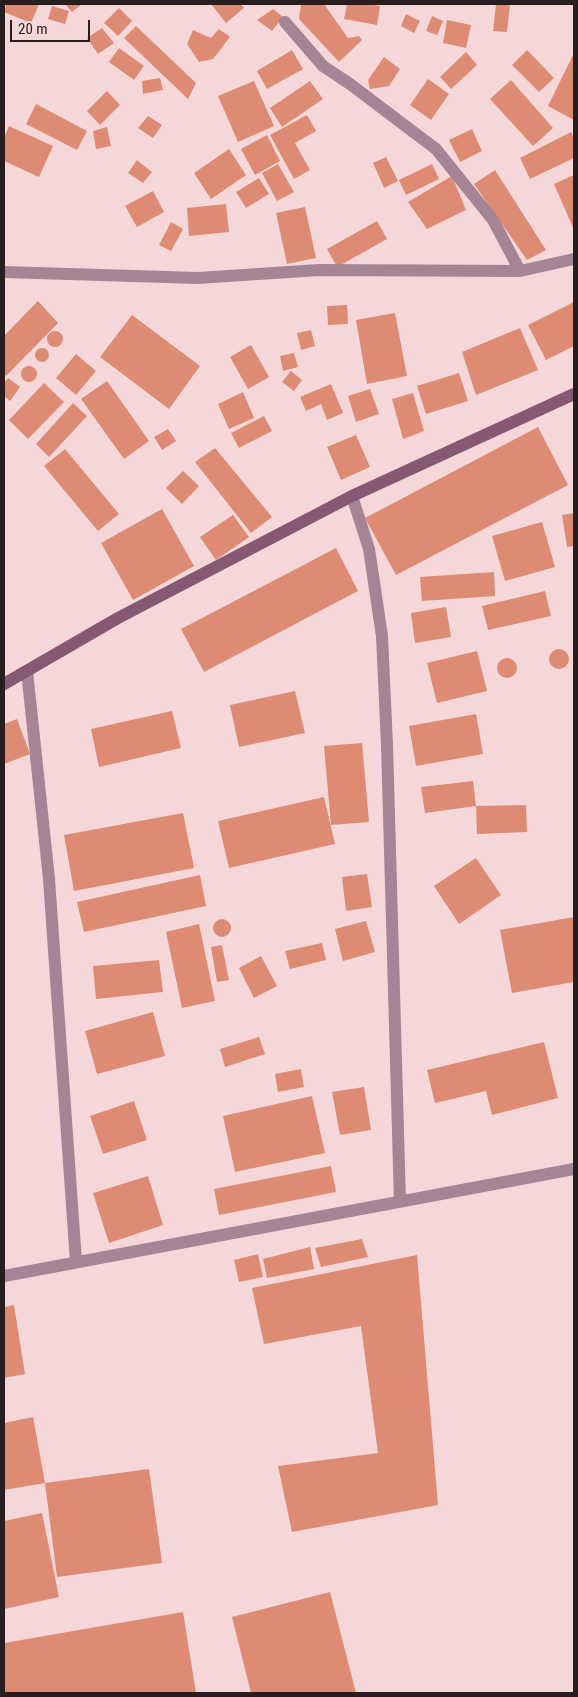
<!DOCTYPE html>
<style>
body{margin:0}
#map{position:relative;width:578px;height:1697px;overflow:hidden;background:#f5d7da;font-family:"Roboto Condensed",sans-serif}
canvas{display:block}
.frame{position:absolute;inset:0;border:5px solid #281d1f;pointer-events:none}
.scale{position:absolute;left:10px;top:20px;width:80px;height:22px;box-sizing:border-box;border:2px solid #281d1f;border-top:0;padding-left:6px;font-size:15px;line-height:18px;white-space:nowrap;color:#281d1f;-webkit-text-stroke:4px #f5d7da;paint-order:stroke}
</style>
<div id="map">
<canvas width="578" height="1697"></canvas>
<div class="frame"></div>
<div class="scale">20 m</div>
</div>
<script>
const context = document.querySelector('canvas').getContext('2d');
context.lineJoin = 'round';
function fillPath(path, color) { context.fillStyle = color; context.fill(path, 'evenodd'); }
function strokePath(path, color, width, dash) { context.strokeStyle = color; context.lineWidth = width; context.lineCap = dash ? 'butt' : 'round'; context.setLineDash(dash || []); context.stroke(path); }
fillPath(new Path2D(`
 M5,4H39L31,23L4,12L6,5Z
 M65,4H82L72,12Z
 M211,4H241L244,8L226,23Z
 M301,4H324L348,38L359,36L362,40L339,62L299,19Z
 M347,4H368L380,6L377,25L344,19Z
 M496,4H510L507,32L493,31Z
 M52,6L69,11L65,24L48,19Z
 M119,8L132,21L118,36L104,23Z
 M273,9L283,17L272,31L257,20Z
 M406,14L420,21L414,33L401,26Z
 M432,16L443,21L437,35L426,31Z
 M447,20L471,25L466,48L443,43Z
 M136,26L196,83L188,99L124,38Z
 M102,28L114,43L98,54L87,38Z
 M219,29L230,37L213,59L199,62L187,44L193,30L211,38Z
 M119,48L144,66L134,80L109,62Z
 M292,50L303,69L267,89L257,71Z
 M527,50L554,78L539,92L512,65Z
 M466,52L477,65L451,89L440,77Z
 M574,53V120L548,106Z
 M384,57L400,69L389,86L370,89L368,80Z
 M160,78L163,90L143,94L142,81Z
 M428,79L449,94L431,120L410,105Z
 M511,80L553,128L533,146L490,99Z
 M254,81L274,126L238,142L218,96Z
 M310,81L323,99L282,127L270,108Z
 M107,91L120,105L100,125L87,111Z
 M36,104L87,131L77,150L26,124Z
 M307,115L316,131L295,143L310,170L294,179L270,135Z
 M148,116L162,125L153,138L138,128Z
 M9,126L53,146L39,177L4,161V138Z
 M107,127L111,146L96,149L93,131Z
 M472,129L482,151L460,162L449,140Z
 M571,132L574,138V158L530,179L520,158Z
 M267,135L280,161L255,175L241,149Z
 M229,149L246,175L211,199L194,173Z
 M386,157L398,181L384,188L373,163Z
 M137,160L152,172L143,183L128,173Z
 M278,164L294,192L277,201L262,173Z
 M432,164L439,179L406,195L399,180Z
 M495,170L546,250L527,260L474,184Z
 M574,175V230L554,184Z
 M452,176L466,210L427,229L408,202Z
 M259,178L269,194L246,208L236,192Z
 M153,191L164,212L137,227L125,206Z
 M226,204L229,232L189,236L187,208Z
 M305,207L316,258L287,264L276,213Z
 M377,221L387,239L337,267L327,249Z
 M171,222L183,229L171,251L159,245Z
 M38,301L58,323L6,376L4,373V336Z
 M574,302V346L546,360L528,325Z
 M347,305L348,324L328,325L327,306Z
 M395,313L407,376L367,384L356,320Z
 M132,315L200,366L169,409L100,357Z
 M520,328L538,370L476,395L462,352Z
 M311,330L315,346L301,350L297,333Z
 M47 339a8 8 0 1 1 16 0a8 8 0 1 1-16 0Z
 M251,345L269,377L248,389L230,357Z
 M35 355a7 7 0 1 1 14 0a7 7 0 1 1-14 0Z
 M294,353L298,367L283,371L280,356Z
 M76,354L96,371L76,395L56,378Z
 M21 374a8 8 0 1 1 16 0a8 8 0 1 1-16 0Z
 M291,371L302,380L294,391L282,382Z
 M459,373L468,401L426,414L417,386Z
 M8,378L20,387L10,401L4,396V383Z
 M107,381L149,441L124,459L81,399Z
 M44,383L64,402L28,439L9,420Z
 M331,384L343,413L327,420L321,404L306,411L300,397Z
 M370,389L379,414L356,422L348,396Z
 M243,392L254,418L229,429L218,404Z
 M413,393L424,431L403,439L392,399Z
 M73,403L87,416L49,457L36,444Z
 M264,416L272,431L239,448L231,433Z
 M538,427L568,485L396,575L365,518Z
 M168,429L176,441L162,450L154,437Z
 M356,435L370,467L341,480L327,447Z
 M215,448L272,517L251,533L195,462Z
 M65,449L119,514L98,531L44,466Z
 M183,471L199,486L182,504L166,488Z
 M162,509L194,566L133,600L101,543Z
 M574,513V546L567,547L562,515Z
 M233,515L249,537L216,560L200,537Z
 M542,522L555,567L505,581L492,536Z
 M336,548L358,591L204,672L181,629Z
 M494,572L495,596L422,601L420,577Z
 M545,591L551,616L488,630L482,606Z
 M446,607L451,637L415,643L411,613Z
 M549 659a10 10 0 1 1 20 0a10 10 0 1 1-20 0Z
 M477,651L487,691L437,703L427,663Z
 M497 668a10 10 0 1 1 20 0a10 10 0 1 1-20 0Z
 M295,691L305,733L239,747L230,705Z
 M172,711L181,748L99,767L91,729Z
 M476,714L483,754L416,766L409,726Z
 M17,719L30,754L4,764V724Z
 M362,743L369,822L331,825L324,746Z
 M473,781L476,806L425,813L421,787Z
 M324,797L335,844L229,868L218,821Z
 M526,805L527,832L477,834L476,806Z
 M183,813L194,868L74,891L64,835Z
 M476,858L501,895L459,924L434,886Z
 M367,874L372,907L346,911L342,877Z
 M200,875L206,906L84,932L77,902Z
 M574,917V982L512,993L500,930Z
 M213 928a9 9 0 1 1 18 0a9 9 0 1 1-18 0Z
 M366,921L375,952L343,961L335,929Z
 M199,924L215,1001L182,1008L166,932Z
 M322,943L326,960L290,969L285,951Z
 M222,945L229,980L217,982L211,947Z
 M261,956L277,986L254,998L239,968Z
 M159,960L163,992L96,999L93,966Z
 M153,1012L165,1056L97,1074L85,1031Z
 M259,1037L265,1054L225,1067L220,1049Z
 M544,1042L558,1098L492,1115L486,1091L435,1103L427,1070Z
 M301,1069L304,1087L278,1092L275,1074Z
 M364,1087L371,1130L340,1135L332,1092Z
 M312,1096L325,1153L235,1172L223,1116Z
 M134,1101L147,1140L103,1154L90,1116Z
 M331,1166L336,1192L219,1215L214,1189Z
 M148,1176L163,1225L109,1243L93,1193Z
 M362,1239L368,1257L321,1267L315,1248Z
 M310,1247L314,1269L267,1278L263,1259Z
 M258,1254L263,1277L239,1282L234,1260Z
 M417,1255L438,1505L292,1532L278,1466L378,1453L361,1326L264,1344L252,1288Z
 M14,1305L25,1374L4,1378V1307Z
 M33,1417L45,1483L4,1490V1423Z
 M149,1469L162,1563L57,1577L45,1483Z
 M42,1513L59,1597L4,1609V1521Z
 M330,1592L356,1693H251L232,1617Z
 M183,1612L196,1693H4V1643Z`), '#dd8b73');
strokePath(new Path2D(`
 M285,22L323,66L350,84L436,149L493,220L520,271
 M4,272L198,278L319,270L520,271L574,259
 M352,496L369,549L382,636L387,745L400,1202
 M27,671L49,879L76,1262
 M4,1276L574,1169`), '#a58496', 12);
strokePath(new Path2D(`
 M4,684L118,618L352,496L574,394`), '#875873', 12);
</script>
